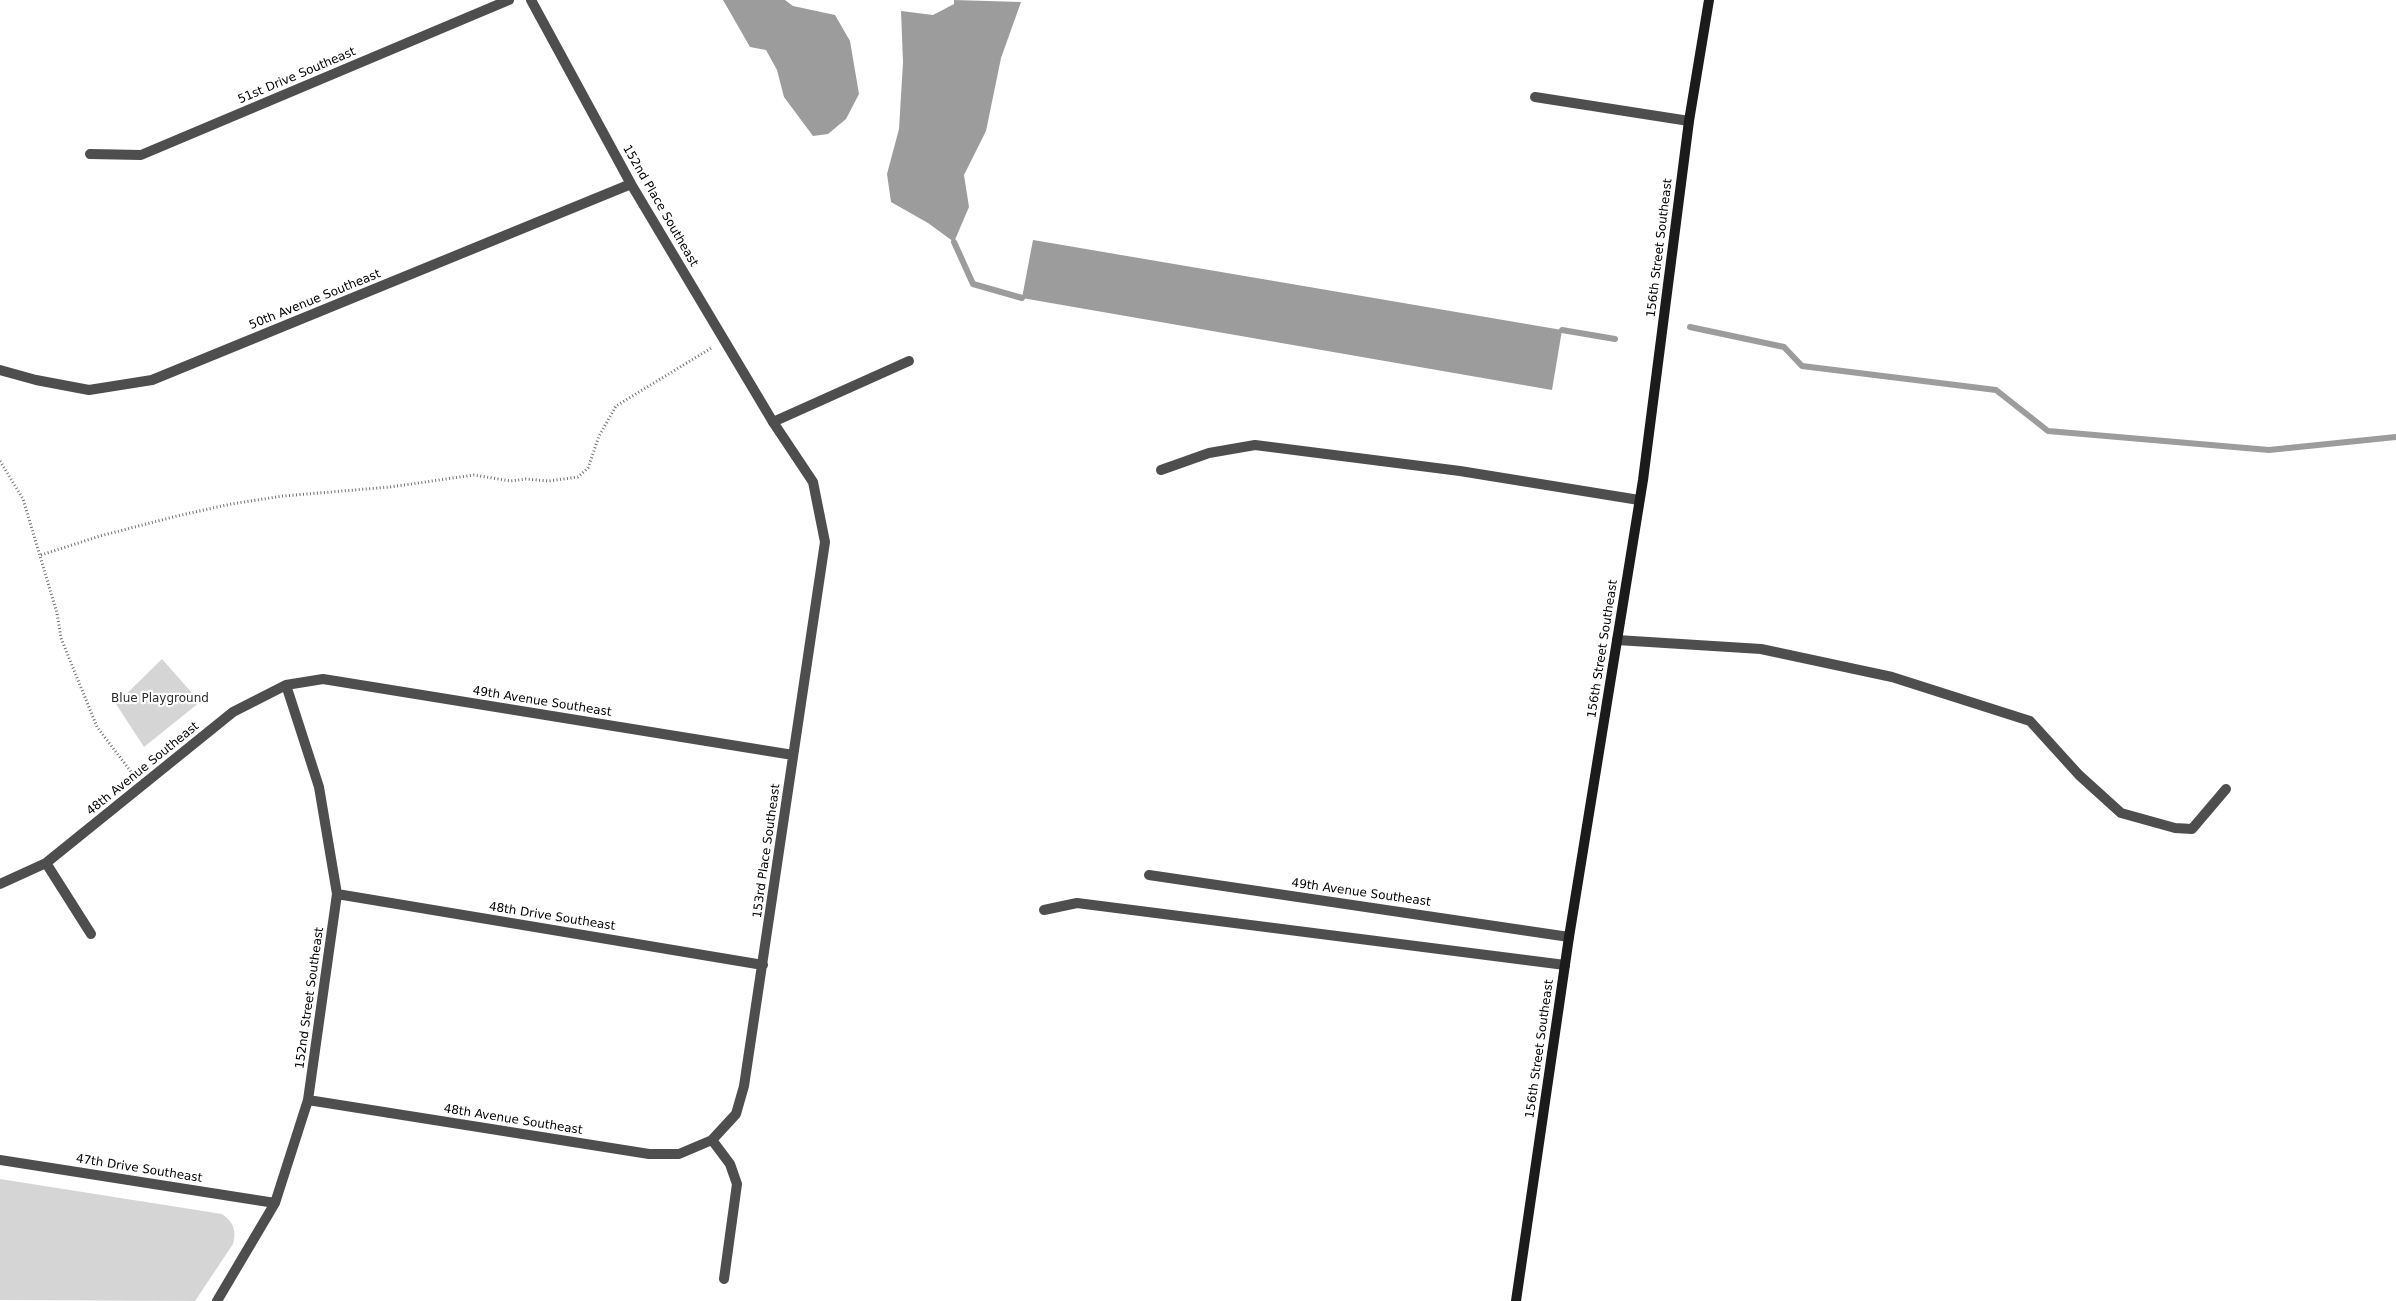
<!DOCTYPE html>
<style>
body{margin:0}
canvas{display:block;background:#fff}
</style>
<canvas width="2396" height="1301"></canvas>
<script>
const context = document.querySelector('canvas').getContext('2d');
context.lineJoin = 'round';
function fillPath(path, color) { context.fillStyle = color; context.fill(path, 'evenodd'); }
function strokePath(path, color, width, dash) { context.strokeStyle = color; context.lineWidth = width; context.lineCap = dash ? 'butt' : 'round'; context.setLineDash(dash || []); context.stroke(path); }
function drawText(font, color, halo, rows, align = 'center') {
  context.font = font + ' "DejaVu Sans",sans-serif'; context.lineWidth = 4.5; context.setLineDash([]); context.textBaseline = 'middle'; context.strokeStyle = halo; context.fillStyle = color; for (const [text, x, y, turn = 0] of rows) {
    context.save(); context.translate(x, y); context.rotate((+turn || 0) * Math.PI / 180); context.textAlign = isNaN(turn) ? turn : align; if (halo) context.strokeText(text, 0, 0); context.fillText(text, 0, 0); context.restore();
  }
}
fillPath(new Path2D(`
 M162,659L200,702L144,747L116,704Z
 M0,1179L222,1214C233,1222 237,1230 233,1244L195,1301L0,1300Z`), '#d5d5d5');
fillPath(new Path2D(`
 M723,0H785L793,6L835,15L850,41L859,94L846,119L828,134L813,136L784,97L777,70L766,50L750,47Z
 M954,0L1021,2L1001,58L986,131L964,175L969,207L954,242L928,223L891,202L887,174L899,129L903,62L901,11L933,15L954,4Z
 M1033,240L1562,330L1552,390L1022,298Z`), '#9c9c9c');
strokePath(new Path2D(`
 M954,242L973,284L1022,298
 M1690,327L1784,347L1802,366L1996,390L2048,431L2269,450L2396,437
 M1562,330L1615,339`), '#9c9c9c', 6);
strokePath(new Path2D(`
 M0,461L23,499L57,613L61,638L97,727L132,773
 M41,555L100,536L177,516L231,504L283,496L390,487L474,475L511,481L526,479L549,481L578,477L588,468L599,436L616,406L713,347`), '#707070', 3, [1, 2.5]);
strokePath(new Path2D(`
 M1535,97L1689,121
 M773,422L909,361
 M1161,470L1209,453L1255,445L1460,471L1639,500
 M1044,910L1077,903L1565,965`), '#4e4e4e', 10);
strokePath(new Path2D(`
 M531,0L631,184L773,422L813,482L825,542L744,1086L736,1114L712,1140L730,1164L737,1184L724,1279
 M90,154L141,155L509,0
 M0,370L36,380L89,390L152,380L631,184
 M1617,640L1761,649L1892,677L2030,721L2079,775L2121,813L2175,828L2192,829L2226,789
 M46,863L91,934
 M1149,875L1569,937
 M0,884L46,863L233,712L286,685L323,679L793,755
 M337,894L763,965
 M308,1100L649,1154H679L712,1140
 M0,1160L275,1203
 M217,1301L275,1203L308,1100L337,894L319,787L286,685`), '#4e4e4e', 10);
strokePath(new Path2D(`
 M1516,1301L1569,937L1643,480L1689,121L1709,0`), '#1b1b1b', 10);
drawText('12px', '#000', '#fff', [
 ["51st Drive Southeast",297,76,-23],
 ["152nd Place Southeast",660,206,60],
 ["156th Street Southeast",1660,248,-83],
 ["50th Avenue Southeast",315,300,-22],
 ["156th Street Southeast",1603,649,-81],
 ["49th Avenue Southeast",542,702,9],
 ["48th Avenue Southeast",143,769,-39],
 ["153rd Place Southeast",767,851,-82],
 ["49th Avenue Southeast",1361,893,8],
 ["48th Drive Southeast",552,917,9],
 ["152nd Street Southeast",310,998,-82],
 ["156th Street Southeast",1540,1049,-82],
 ["48th Avenue Southeast",513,1120,9],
 ["47th Drive Southeast",139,1169,9]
]);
drawText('12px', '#2c2c2c', '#fff', [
 ["Blue Playground",160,699]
]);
</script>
